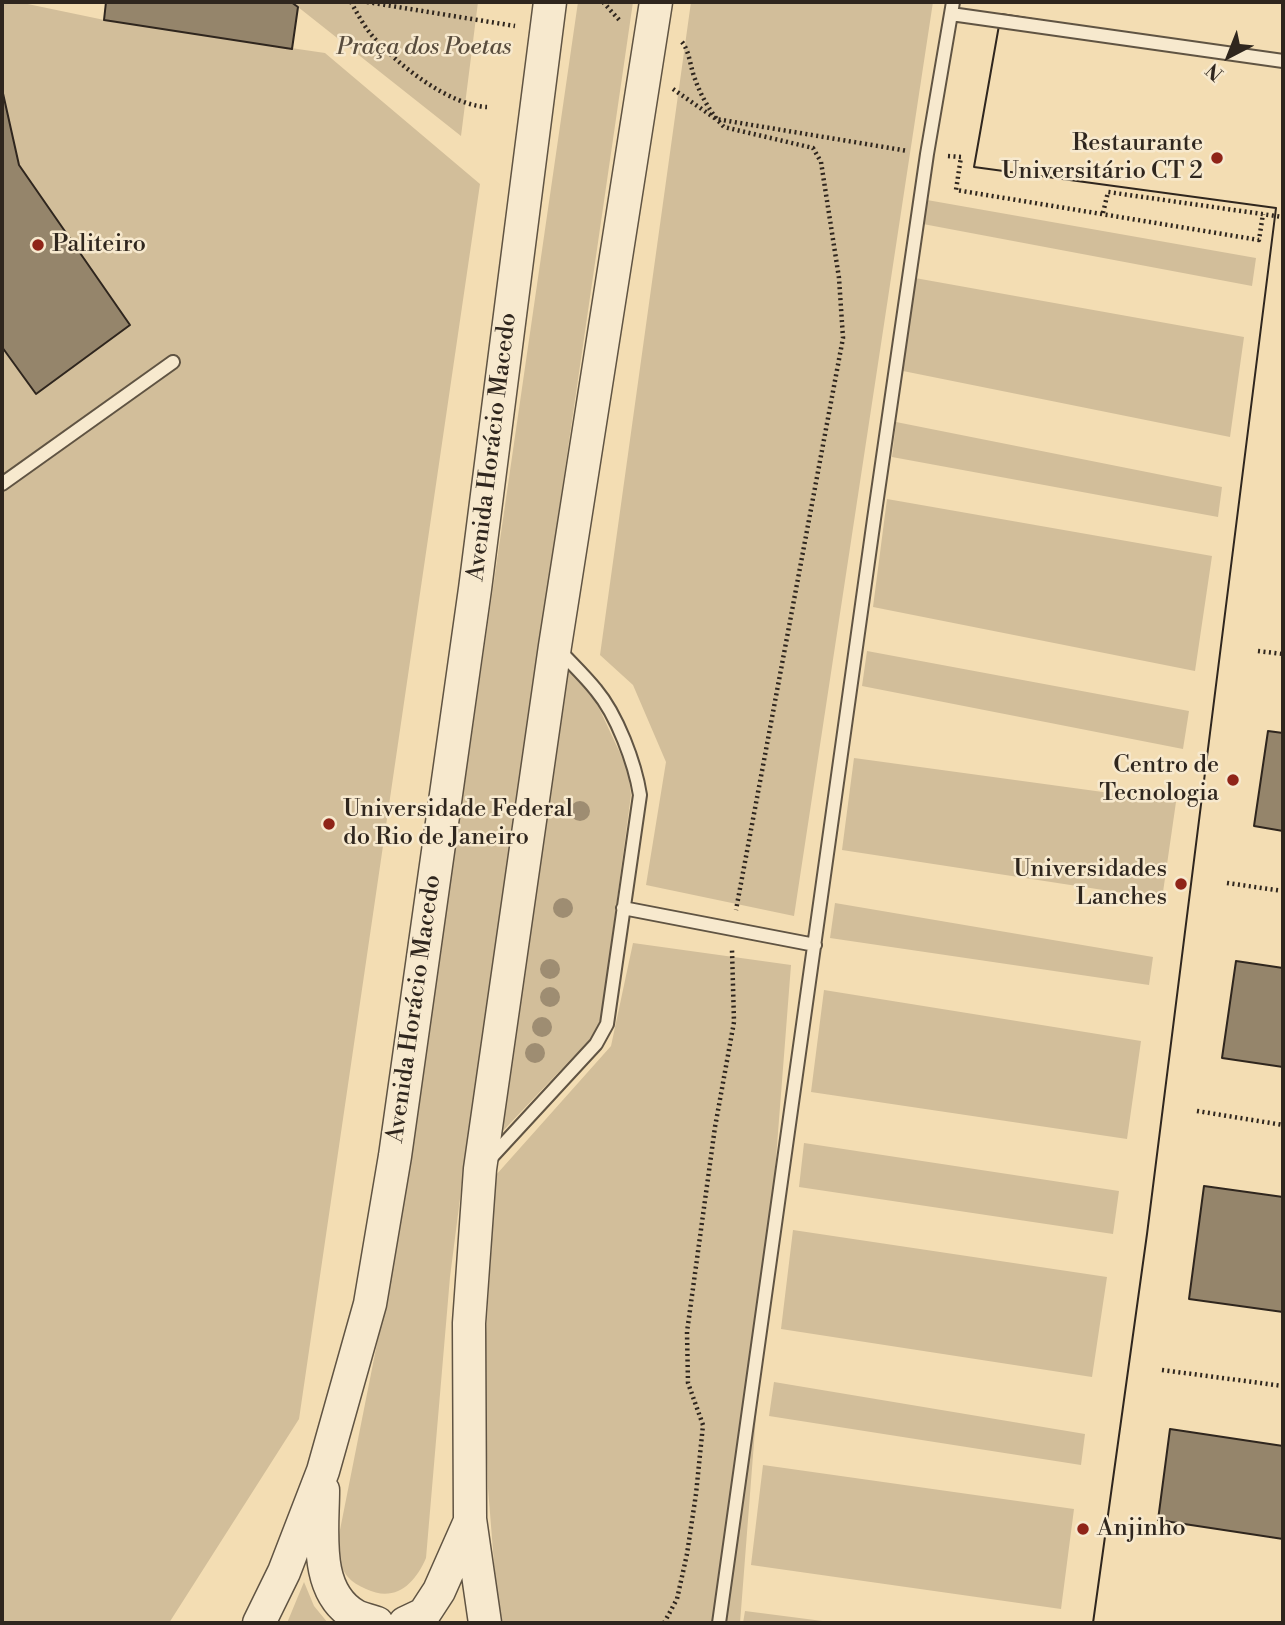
<!DOCTYPE html>
<meta charset="utf-8">
<style>
body{margin:0}
#map{position:relative;width:1285px;height:1625px;overflow:hidden;background:#f3ddb3;font-family:"Libre Bodoni",serif}
canvas{display:block}
.frame{position:absolute;inset:0;border:4px solid #2f261e;pointer-events:none}
.north{position:absolute;left:1194px;top:21px;width:70px;height:70px;-webkit-text-stroke:5px #f7e9ce;paint-order:stroke;rotate:222deg;font-size:19px;font-weight:700;line-height:28px;text-align:center;color:#2f261e}
.north::after{content:'';display:block;margin:auto;width:24px;height:32px;background:#2f261e;clip-path:polygon(50% 0,100% 100%,50% 72%,0 100%)}
</style>
<div id="map">
<canvas width="1285" height="1625"></canvas>
<div class="frame"></div>
<div class="north">N</div>
</div>
<script>
const context = document.querySelector('canvas').getContext('2d');
context.lineJoin = 'round';
function fillPath(path, color) { context.fillStyle = color; context.fill(path, 'evenodd'); }
function strokePath(path, color, width, dash) { context.strokeStyle = color; context.lineWidth = width; context.lineCap = dash ? 'butt' : 'round'; context.setLineDash(dash || []); context.stroke(path); }
function drawText(font, color, halo, rows, align = 'center') {
  context.font = font + ' "Libre Bodoni",serif'; context.lineWidth = 5; context.setLineDash([]); context.textBaseline = 'middle'; context.strokeStyle = halo; context.fillStyle = color; for (const [text, x, y, turn = 0] of rows) {
    context.save(); context.translate(x, y); context.rotate((+turn || 0) * Math.PI / 180); context.textAlign = isNaN(turn) ? turn : align; if (halo) context.strokeText(text, 0, 0); context.fillText(text, 0, 0); context.restore();
  }
}
fillPath(new Path2D(`
 M2,2H18L114,22L325,53L480,184L299,1419L169,1623H2Z
 M291,2H478L461,136L298,7Z
 M578,2H633L469,1128L450,1277L426,1558C415,1584 395,1603 366,1589C359,1586 352,1582 347,1576C340,1567 339,1556 337,1545L392,1268L417,1112Z
 M691,2H933L794,916L646,885L666,762L633,685L600,655Z
 M927,200L1256,258L1252,286L923,224Z
 M915,278L1244,337L1230,437L903,371Z
 M896,422L1222,487L1218,517L892,457Z
 M887,499L1212,556L1195,671L873,607Z
 M867,651L1189,711L1183,749L862,686Z
 M562,665L592,693L628,770L631,795L601,1019L591,1038L500,1134Z
 M854,758L1176,802L1162,899L842,850Z
 M835,903L1153,957L1149,985L830,938Z
 M633,943L791,965L740,1623H503L497,1601L488,1488L484,1366L496,1175L611,1046Z
 M824,990L1141,1041L1127,1139L811,1092Z
 M804,1143L1119,1191L1113,1234L799,1187Z
 M793,1230L1107,1277L1092,1377L781,1329Z
 M774,1382L1085,1434L1081,1465L769,1416Z
 M763,1465L1074,1509L1061,1609L751,1565Z
 M304,1582L314,1606L328,1623H287Z
 M745,1611L838,1623H743Z`), '#d2be9a');
const building = new Path2D(`
 M106,2H291L298,7L292,49L104,20Z
 M1001,14L1283,59V1623H1093L1147,1234L1276,208L974,167Z
 M1001,14L1283,59V733L1268,731L1254,826L1283,831V968L1236,961L1222,1058L1283,1067V1197L1204,1186L1189,1299L1283,1312V1446L1170,1429L1158,1520L1283,1539V1623H1093L1147,1234L1276,208L974,167Z
 M2,89L19,165L130,325L36,394L2,347Z`);
fillPath(building, '#95856b');
strokePath(building, '#2f261e', 2);
const service = new Path2D(`
 M951,14L1283,61
 M2,484L173,362
 M623,908L815,945
 M488,1161L596,1044L607,1024L640,795C635,763 617,715 596,690C585,676 571,663 559,650
 M719,1623L874,519L927,154L953,2`);
const tertiary = new Path2D(`
 M323,1490C323,1531 313,1592 356,1616C363,1619 371,1621 377,1623
 M259,1623L284,1572L323,1471L370,1304L395,1156L475,589L550,2
 M405,1623L424,1614L439,1591L470,1521
 M485,1623L470,1519L469,1323L480,1169L555,646L656,2`);
strokePath(service, '#605443', 16);
strokePath(tertiary, '#605443', 35);
strokePath(new Path2D(`
 M351,2C358,15 365,28 375,39C401,67 449,105 487,107
 M367,2L515,26
 M603,2L621,22
 M682,42C690,52 690,67 695,79C701,96 711,114 724,127L813,148L821,162L839,278L843,338L736,910
 M673,89L716,119L908,151
 M948,156L961,157L956,190L1259,240L1263,214
 M1103,213L1108,192L1283,217
 M1258,651L1283,654
 M1227,883L1283,891
 M1197,1111L1283,1125
 M1162,1370L1283,1386
 M664,1623L677,1599L687,1554L696,1494L703,1425L688,1383L687,1332L715,1127L734,1022L732,950`), '#2f261e', 4.5, [2, 3.5]);
strokePath(service, '#f7e9ce', 12);
strokePath(tertiary, '#f7e9ce', 32);
context.fillStyle = '#9e8d72';
for (const [x, y] of [
 [580,811],
 [563,908],
 [550,969],
 [550,997],
 [542,1027],
 [535,1053]
]) { context.beginPath(); context.arc(x, y, 10, 0, 2 * Math.PI); context.fill(); }
for (const [x, y, r, color] of [
 [1217,158,7,"#8f2418"],
 [38,245,7,"#8f2418"],
 [1233,780,7,"#8f2418"],
 [329,824,7,"#8f2418"],
 [1181,884,7,"#8f2418"],
 [1083,1529,7,"#8f2418"]
]) { const dot = new Path2D(); dot.arc(x, y, r, 0, 2 * Math.PI); context.fillStyle = color; context.fill(dot); strokePath(dot, '#f7e9ce', 2.5); }
drawText('italic 24px', '#584c3d', '#f7e9ce', [
 ["Praça dos Poetas",424,48]
]);
drawText('24px', '#2f261e', '#f7e9ce', [
 ["Restaurante",1203,144],
 ["Universitário CT 2",1203,172],
 ["Paliteiro",52,245,"left"],
 ["Centro de",1219,766],
 ["Tecnologia",1219,794],
 ["Universidade Federal",343,810,"left"],
 ["do Rio de Janeiro",343,838,"left"],
 ["Universidades",1167,870],
 ["Lanches",1167,898],
 ["Anjinho",1097,1529,"left"]
], 'right');
drawText('24px', '#2f261e', '#f7e9ce', [
 ["Avenida Horácio Macedo",493,447,-83],
 ["Avenida Horácio Macedo",415,1009,-82]
]);
</script>
